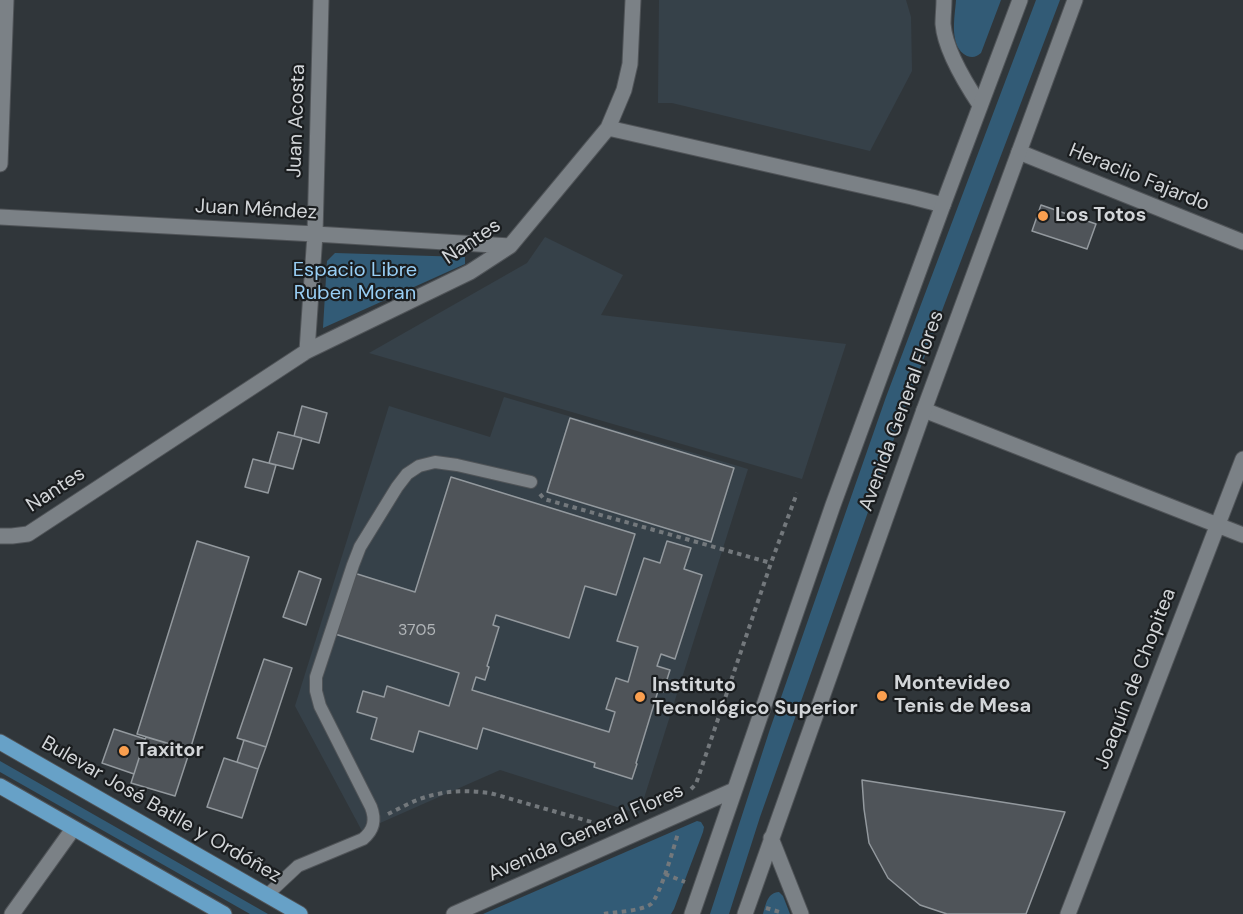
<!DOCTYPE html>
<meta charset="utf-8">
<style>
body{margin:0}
canvas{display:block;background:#30363a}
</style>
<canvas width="1243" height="914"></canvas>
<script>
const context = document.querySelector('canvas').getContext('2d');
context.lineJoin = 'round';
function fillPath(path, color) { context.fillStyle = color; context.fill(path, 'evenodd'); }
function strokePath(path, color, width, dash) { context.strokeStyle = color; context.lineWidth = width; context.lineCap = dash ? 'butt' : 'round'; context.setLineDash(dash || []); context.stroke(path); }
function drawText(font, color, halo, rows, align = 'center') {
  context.font = font + ' "DM Sans",sans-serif'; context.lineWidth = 4.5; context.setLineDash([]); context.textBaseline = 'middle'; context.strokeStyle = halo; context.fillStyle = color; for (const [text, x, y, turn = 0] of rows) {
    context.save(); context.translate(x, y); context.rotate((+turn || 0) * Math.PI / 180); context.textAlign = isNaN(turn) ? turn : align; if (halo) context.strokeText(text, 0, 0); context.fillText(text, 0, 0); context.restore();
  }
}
fillPath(new Path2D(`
 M659,0H906L911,17L912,71L870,151L672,103H658Z
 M545,237L623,275L601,315L846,344L802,479L369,353L527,263Z
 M504,397L748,469L639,814L500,770L362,831L295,706L389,406L490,437Z`), '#364149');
fillPath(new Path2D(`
 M956,0H1001L981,53C976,57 973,58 967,56C948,47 955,16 956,0Z
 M1036,0H1060L902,416L760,817L729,914H710L770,729L886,397Z
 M335,253L465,257V264L323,328L327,261Z
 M0,761L268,914H250L0,772Z
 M697,821L701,822L704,827L703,832L674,909L671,914H483Z
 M779,892L783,896L790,914H763C766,904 767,893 779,892Z`), '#325b76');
const building = new Path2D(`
 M1041,205L1096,224L1087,249L1032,231Z
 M302,406L327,413L319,443L294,436Z
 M570,418L734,468L711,542L547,492Z
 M278,432L302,438L293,469L269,463Z
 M253,459L276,465L268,493L245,487Z
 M451,477L635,534L616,595L585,586L569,638L496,615L493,625L499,627L487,666L489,667L485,680L476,677L472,690L609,732L615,712L606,709L616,678L628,682L638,647L617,641L644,558L660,563L667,541L691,548L684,569L702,575L675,659L661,654L657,666L670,670L663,692L658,691L636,763L637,764L632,779L594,767L595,763L483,728L477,749L419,731L413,752L371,739L377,718L357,712L363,691L384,697L387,686L449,706L459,673L335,634L354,573L415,592Z
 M197,541L249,557L190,750L137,734Z
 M299,571L321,579L306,625L283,617Z
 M264,659L292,668L266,747L237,738Z
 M114,729L145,739L134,774L102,763Z
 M146,737L190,750L175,796L131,783Z
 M244,740L266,747L258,769L237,762Z
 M224,758L258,769L242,818L207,807Z
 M862,780L1065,812L1026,914H947L920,905L888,878L869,843L864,809Z`);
fillPath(building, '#4f5459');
strokePath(building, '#93999e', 1.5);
const lane = new Path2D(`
 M267,895L298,866L363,839C374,830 376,820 371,807L320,706L316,691V677L353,565L360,547L397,487L407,474L419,466L435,462L457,465L531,482`);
const street = new Path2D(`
 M944,0C944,8 943,16 943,24C945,50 966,84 980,105
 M608,128L912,197L943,205
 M1019,152L1243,242
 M0,164L6,0
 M0,217L315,234L510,246
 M307,351L315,234L321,0
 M924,410L1243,535
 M0,536H12L28,534L307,351L470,272L510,246L608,128L624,90L630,64L633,0
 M12,914L73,829
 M1068,914L1243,459`);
const secondary = new Path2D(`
 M771,838L801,914
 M454,914L734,790
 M692,914L833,505L943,205L1020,0
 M745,914L924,410L1075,0`);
const primary = new Path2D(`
 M0,742L300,914
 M0,786L224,914`);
strokePath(lane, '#505458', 14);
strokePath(street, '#505458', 17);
strokePath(secondary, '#505458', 17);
strokePath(primary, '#505458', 17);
strokePath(new Path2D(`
 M540,494L544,499L771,563
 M691,789L696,784L699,775L771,563L797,493
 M388,814C404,806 420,797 438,794C455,790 473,791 490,793L609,827
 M665,874L685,882
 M766,908L783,913
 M604,914C615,912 642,911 651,904C660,896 674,847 678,833`), '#73787c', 4, [4.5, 4.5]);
strokePath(lane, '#7b8186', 12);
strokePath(street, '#7b8186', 15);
strokePath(secondary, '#7b8186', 15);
strokePath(primary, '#67a1c7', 15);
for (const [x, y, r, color] of [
 [1043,216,6,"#fa9f4f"],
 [882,696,6,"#fa9f4f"],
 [640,697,6,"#fa9f4f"],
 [124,751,6,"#fa9f4f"]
]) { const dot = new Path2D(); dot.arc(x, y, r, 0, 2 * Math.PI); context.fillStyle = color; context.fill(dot); strokePath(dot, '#1a1d1f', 2); }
drawText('16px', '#b1b5b8', null, [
 ["3705",417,631]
]);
drawText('20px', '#d2d5d8', '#1a1d1f', [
 ["Juan Acosta",297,121,-88],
 ["Heraclio Fajardo",1139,178,22],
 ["Juan Méndez",256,210,3],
 ["Nantes",472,242,-34],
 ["Avenida General Flores",902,411,-70],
 ["Nantes",56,490,-33],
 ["Joaquín de Chopitea",1136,679,-69],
 ["Bulevar José Batlle y Ordóñez",161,810,30],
 ["Avenida General Flores",586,833,-24]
]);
drawText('bold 20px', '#d2d5d8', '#1a1d1f', [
 ["Los Totos",1055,216],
 ["Montevideo",894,684],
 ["Tenis de Mesa",894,707],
 ["Instituto",652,686],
 ["Tecnológico Superior",652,709],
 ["Taxitor",136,751]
], 'left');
drawText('20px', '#98cef4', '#1a1d1f', [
 ["Espacio Libre",355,271],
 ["Ruben Moran",355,294]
]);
</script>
